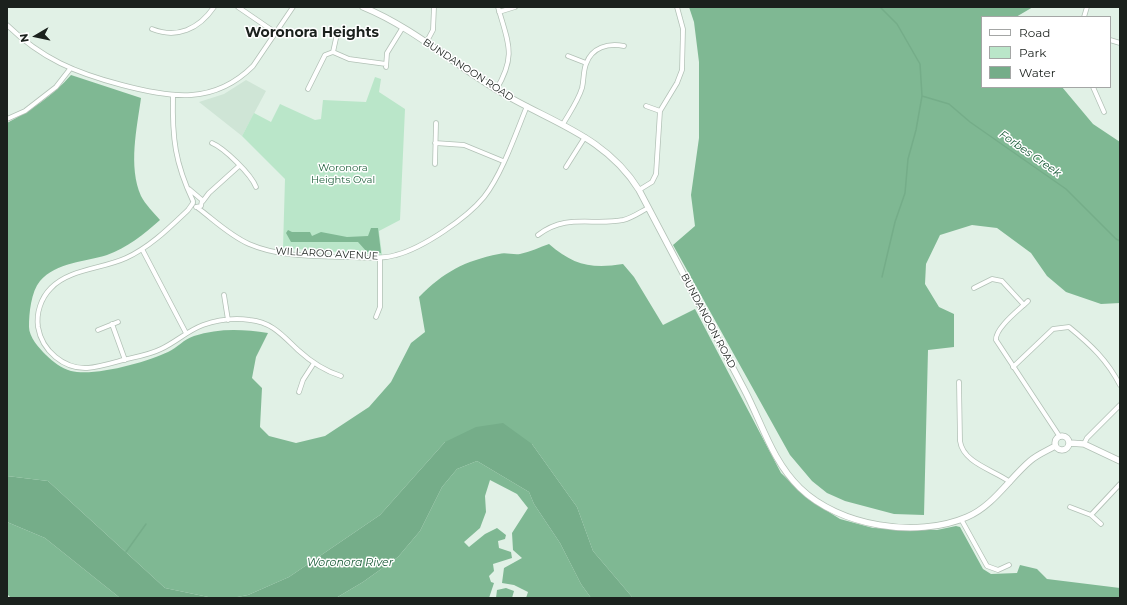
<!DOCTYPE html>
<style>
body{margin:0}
#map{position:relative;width:1127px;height:605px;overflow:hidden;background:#e1f1e6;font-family:Montserrat,sans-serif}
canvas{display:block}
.frame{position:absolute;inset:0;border:8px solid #1b211d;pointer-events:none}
.legend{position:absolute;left:981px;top:16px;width:130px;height:72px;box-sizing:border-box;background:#fff;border:1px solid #a4a6a5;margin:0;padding:5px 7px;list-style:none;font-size:12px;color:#1b211d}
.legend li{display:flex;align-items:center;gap:8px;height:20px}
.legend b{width:20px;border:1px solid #a4a6a5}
.north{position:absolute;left:16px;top:16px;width:40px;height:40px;-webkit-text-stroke:3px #fff;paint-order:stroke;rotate:261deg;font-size:11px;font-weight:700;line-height:16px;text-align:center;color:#1b211d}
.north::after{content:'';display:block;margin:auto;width:14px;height:18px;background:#1b211d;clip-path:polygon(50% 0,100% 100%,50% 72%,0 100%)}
</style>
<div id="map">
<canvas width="1127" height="605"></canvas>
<div class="frame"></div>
<ul class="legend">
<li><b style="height:5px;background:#fff"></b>Road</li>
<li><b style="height:11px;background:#bae6c9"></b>Park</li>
<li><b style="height:11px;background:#75ad89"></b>Water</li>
</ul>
<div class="north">N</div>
</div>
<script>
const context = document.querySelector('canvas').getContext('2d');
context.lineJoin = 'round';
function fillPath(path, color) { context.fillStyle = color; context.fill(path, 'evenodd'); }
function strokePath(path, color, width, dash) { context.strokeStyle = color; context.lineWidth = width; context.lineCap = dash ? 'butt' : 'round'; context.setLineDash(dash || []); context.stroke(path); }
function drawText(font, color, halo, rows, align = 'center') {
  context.font = font + ' Montserrat,sans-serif'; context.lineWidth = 3; context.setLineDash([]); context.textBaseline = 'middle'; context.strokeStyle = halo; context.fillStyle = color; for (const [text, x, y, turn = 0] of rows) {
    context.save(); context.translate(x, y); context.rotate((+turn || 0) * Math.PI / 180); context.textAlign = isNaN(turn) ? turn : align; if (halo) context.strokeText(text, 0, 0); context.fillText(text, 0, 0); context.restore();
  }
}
fillPath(new Path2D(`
 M246,80L266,91L242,136L199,102L224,94Z`), '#cfe5d6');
fillPath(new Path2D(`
 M375,77L381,79L379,92L405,109L400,220L379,231L382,255L283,248L285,179L242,136L254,113L271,122L280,104L315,120L321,119L323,100L366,102Z`), '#bae6c9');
fillPath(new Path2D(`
 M689,7H1033L1016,17H982V87H1062L1093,124L1120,142V303L1101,304L1066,292L1047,276L1031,253L997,228L972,225L940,235L926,264L925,284L939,307L954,314V347L928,350L924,515L894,514L845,501L827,493L812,481L790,455L673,245L695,226L691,195L699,138V62L694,22Z
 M71,75L141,98C137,128 128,166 141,196C145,204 154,213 160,220C144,234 127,248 107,255C86,262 56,262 40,281C31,292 29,313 29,327C29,337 39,348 46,355C53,362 61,368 71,371C94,377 147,362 168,352C177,348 184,339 194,336C218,328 243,329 268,333L256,357L252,378L262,388L260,427L269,436L296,443L325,436L369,407L391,382L411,343L425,332L419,297C444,272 464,261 499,254C505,252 513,255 520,254C530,252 540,247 549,244C573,265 591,269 623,264L634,277L663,325L695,309L781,473L808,499L840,519L873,528L937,530L956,526L960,527L983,569L991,574L1017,573L1020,565L1037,569L1047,579L1120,588V598H633L593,551L577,507L532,444L445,442L380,515L289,577L248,595L232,598H213L165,588L48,481L7,476V123C30,111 54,95 71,75Z
 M371,228H378L381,253L367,252L358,242H291L286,233L288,230L292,232H310L312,236L321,232L347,237L368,236Z
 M477,461L529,492L534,504L560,543L581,584L591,598H526L528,592L514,585L502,583L504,568L522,558L513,550L512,533L528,508L517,494L490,480L485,496L486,512L480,528L464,542L469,547L485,534L497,528L506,535L505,539L498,541L499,548L511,552L512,558L493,564L494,571L489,576L491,582L494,583L489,598H336L363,582L398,557L420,531L442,487L457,469Z
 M7,522L45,538L120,598H11L7,594Z
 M506,588L514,591L512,598H496L497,590Z`), '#7fb893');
fillPath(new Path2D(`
 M503,423L532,444L577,507L593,551L633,598H591L581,584L560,543L534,504L529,492L477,461L457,469L442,487L420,531L398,557L363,582L336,598H232L248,595L289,577L380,515L445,442L476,427Z
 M7,476L48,481L165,588L213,598H120L45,538L7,522Z`), '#75ad89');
strokePath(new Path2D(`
 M880,7L897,24L920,64L922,96L916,130L908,159L905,193L895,222L882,277
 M922,96L949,104L970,122L1066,189L1116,239L1120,241
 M126,552L146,524`), '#75ad89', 1.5);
const street = new Path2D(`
 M238,7L276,33
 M499,12L515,7
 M1084,17L1087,7
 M7,25C42,59 76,73 122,85C171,98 214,105 253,66L293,7
 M152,29C177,39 199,29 214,7
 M1110,40L1120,43
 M426,43L433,30L434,7
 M333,52L337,34
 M568,56L586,63
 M386,67L387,53L403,27
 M1093,87L1104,112
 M308,89L325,55L333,52L349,59L386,64
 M496,90C517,55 508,43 498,7
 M173,96C172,138 175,163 193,201
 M646,106L660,111
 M7,119L25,111L56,87L70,69
 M563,124C570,112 578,101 582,88C584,80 583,72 586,64C592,47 608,43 624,46
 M212,143C224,148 251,174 256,187
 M435,143L464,145L503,161
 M435,164L436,123
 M566,167L585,137
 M189,189L202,200L201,206L196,207
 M639,190L652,182L656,174L660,111L677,83L682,70L683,29L677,7
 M203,201L209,193L239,166
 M193,203L188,210C169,228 150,247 126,258C102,269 69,269 51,288C41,298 36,313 38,327C42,351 64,369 87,368C99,367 112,363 123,360C135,357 149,355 161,349C176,342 187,331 203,325C217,320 235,318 250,320C272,322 283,336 298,350C310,361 325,371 341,376
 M198,208C214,220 229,235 249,244C279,257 313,256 345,257C362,257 380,260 396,255C423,248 467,218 484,197C502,174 516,133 527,106
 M538,235C567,213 592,226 623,220C632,218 640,212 648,208
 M142,249L186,333
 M974,288L992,279L1002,281L1024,305
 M224,295L228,320
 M1028,301C1019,310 995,328 996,340L1060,437
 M376,317L380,307V258
 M112,324L125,360
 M98,330L118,322
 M1013,367L1053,329L1069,327C1091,345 1107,360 1120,385
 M959,382L960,441C963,463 994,470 1010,482
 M299,392L303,380L314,363
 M1084,444L1087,438L1120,405
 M1070,507L1091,515L1101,524
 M1091,515L1120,484
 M961,519L987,566L998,570L1009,565`);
const secondary = new Path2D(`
 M363,7C412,27 452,63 497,90C549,122 605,135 639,190C674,257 709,323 744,389C762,423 772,461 800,488C839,526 916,539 967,517C993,506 1009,479 1030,461C1038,454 1047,451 1055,446
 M1055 443a7 7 0 1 1 14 0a7 7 0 1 1-14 0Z
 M1070,443L1084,444L1120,461`);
strokePath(street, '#b2c1b6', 5.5);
strokePath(secondary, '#b2c1b6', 7);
strokePath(street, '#fff', 4);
strokePath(secondary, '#fff', 5.5);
drawText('10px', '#1b211d', '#fff', [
 ["BUNDANOON ROAD",468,70,33],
 ["WILLAROO AVENUE",327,254,3],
 ["BUNDANOON ROAD",708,321,62]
]);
drawText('10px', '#22623e', '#fff', [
 ["Woronora",343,168],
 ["Heights Oval",343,180]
]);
drawText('italic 11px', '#1b5c39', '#fff', [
 ["Forbes Creek",1030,154,35],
 ["Woronora River",350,563]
]);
drawText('bold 14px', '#1b211d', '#fff', [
 ["Woronora Heights",312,33]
]);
</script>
